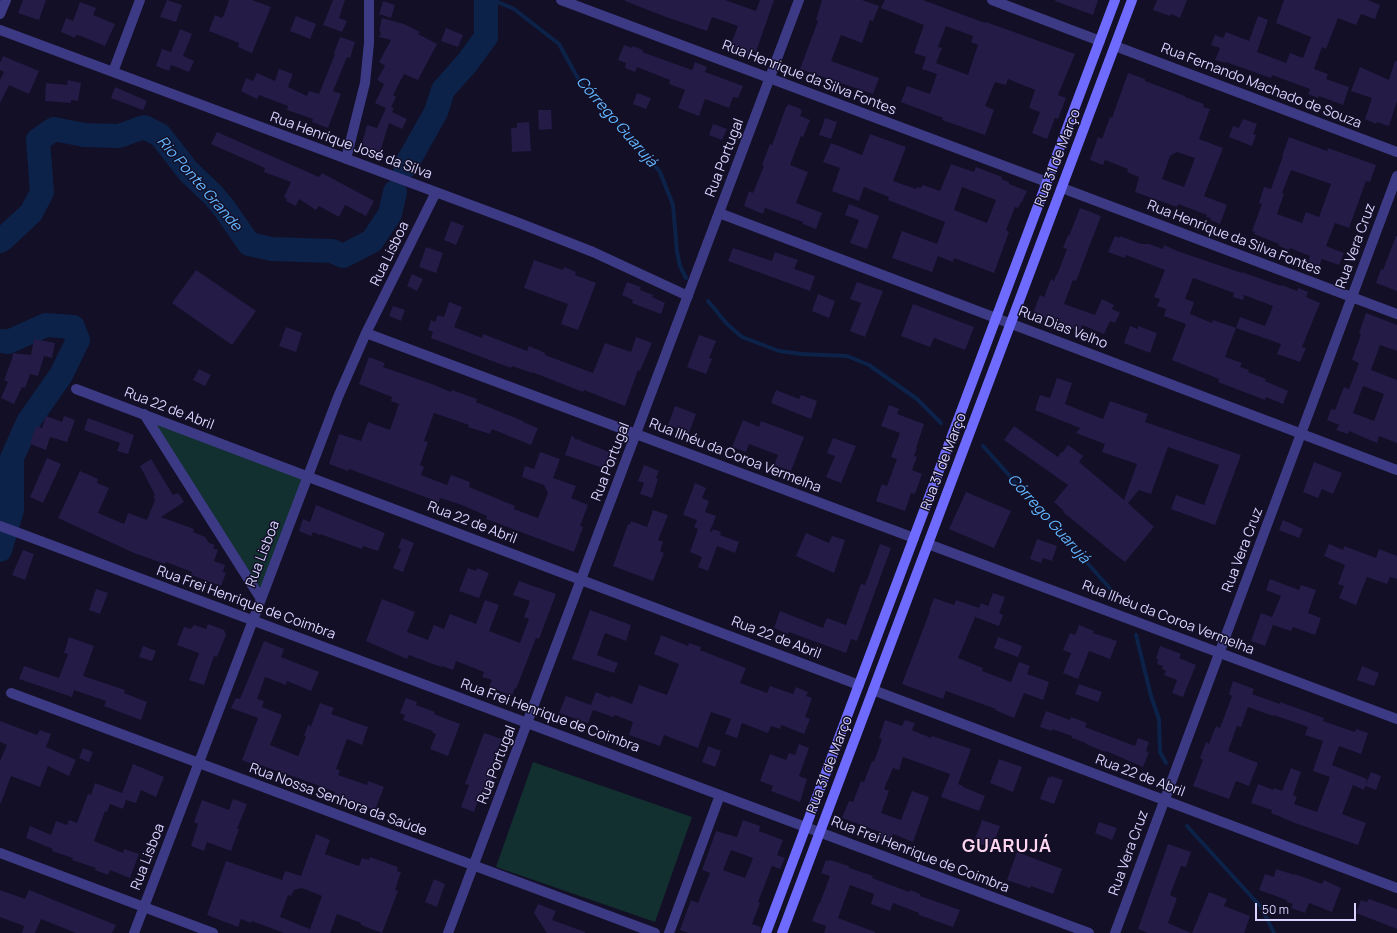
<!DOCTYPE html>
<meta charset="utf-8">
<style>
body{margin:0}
#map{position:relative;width:1397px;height:933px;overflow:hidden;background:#130f26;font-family:Manrope,sans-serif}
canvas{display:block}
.scale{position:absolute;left:1255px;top:903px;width:101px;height:18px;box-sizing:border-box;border:2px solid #d9d4ff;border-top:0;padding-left:5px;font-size:12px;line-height:14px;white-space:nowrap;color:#d9d4ff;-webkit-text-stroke:3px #130f26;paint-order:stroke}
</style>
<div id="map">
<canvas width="1397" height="933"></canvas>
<div class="scale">50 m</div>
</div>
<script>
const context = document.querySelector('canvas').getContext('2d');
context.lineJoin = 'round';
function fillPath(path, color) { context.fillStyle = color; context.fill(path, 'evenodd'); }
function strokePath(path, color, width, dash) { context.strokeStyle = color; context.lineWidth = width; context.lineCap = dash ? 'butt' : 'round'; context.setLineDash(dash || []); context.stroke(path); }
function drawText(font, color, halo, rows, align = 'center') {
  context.font = font + ' Manrope,sans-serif'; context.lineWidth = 3; context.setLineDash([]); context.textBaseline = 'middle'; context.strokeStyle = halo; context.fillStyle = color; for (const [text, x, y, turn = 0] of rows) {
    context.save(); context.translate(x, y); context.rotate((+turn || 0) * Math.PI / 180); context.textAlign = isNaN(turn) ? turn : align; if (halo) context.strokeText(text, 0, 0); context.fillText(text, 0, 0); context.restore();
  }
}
fillPath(new Path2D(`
 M144,414L308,476L261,599Z
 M533,762L692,817L655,922L496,867Z`), '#12302f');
strokePath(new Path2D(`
 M493,0L514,9L559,44L580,82L629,134L660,172L673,205L677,252L680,266L686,278
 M708,301L727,324L742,337L779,351L802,354L847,356L869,365L917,399L941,423
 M983,446L1114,593
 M1136,635L1151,696L1159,719L1160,752L1166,763
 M1187,826L1261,907L1274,933`), '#0c2248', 4);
strokePath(new Path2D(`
 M405,167L436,112L443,90L467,63L486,37V0
 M0,241L3,239L31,213L42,192L38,140L54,129L84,135L119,136L144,127L160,135L188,171L213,195L224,208L249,244L272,249L332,251L343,256L372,241L390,214L395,192
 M0,341L8,342L46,325L73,327L78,340L61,375L28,422L12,458V510L0,550`), '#0c2248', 24);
fillPath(new Path2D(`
 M23,0H46L39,20L18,13Z
 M167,0L182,5L176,22L160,17Z
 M229,0H252L271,7L252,53L238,47L239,43L209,31L215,15L222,18L224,15Z
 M333,0H345L339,18L347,21L342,32L323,25Z
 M625,0H725L756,11L760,0H774L756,52L754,51L751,57L729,49L738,26L712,17L707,31L666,17L625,1Z
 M822,0H862L879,6L873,21L870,20L862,43L841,35L831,61L879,78L873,94L800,69L818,21L816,20Z
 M885,0H923L985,23L986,22L1075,54L1058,95L1066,98L1058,119L1055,118L1047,139L1032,133L1040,112L1029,108L1035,90L1008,79L1006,85L995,82L985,106L994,110L985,135L942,120L943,118L901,102L907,86L930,94L937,74L922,69L926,57L914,53L924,25L881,8ZM946,26L973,36L971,42L978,45L968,75L936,63L942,48L938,47Z
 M1055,0H1098L1093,15L1055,1Z
 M1157,0H1187L1180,18L1171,14L1170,16L1153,10Z
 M1284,0H1368L1380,5L1375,19L1361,14L1356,25L1338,18L1326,49L1322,47L1314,69L1328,74L1326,79L1349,87L1343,105L1319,96L1318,98L1308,94L1310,89L1272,75L1271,78L1226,62V63L1215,60L1220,48L1211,45L1215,35L1223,38L1226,32L1249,41L1258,16L1268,20L1257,52L1286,63L1290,53L1303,58L1311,37L1276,23Z
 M383,1L395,5L391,18L379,14Z
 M80,2L96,8L93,15L115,24L105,46L81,36L76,35L75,38L61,32L66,18L73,21Z
 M296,16L316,24L310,39L290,31Z
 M382,18L404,24L420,32L418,34L437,44L418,80L404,74L393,95L396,97L391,107L394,108L392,112L407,119L402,129L389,123L380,152L361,147L367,125L377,128L386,108L375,103L384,84L377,80L385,66L379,62L391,40L379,37L381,32L379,31Z
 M446,28L463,35L458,47L441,41Z
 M180,29L192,34L183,56L194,61L189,72L171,65L169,71L156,66L162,49L171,52Z
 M340,37L355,42L350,58L347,57L333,91L341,94L328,128L312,122L313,119L287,110L288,106L259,95L257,99L241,91L246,78L253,81L257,73L275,81L279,69L293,74L288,87L307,96L309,91L319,94L335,54L334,53Z
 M624,45L632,48L633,46L643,50L642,52L692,70L695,62L707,67L705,72L743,86L738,98L733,97L729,108L705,99L699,116L678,108L685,90L669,84L670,80L637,67L635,72L625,68L626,63L618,60Z
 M3,56L39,71L29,94L9,85L0,103V80L4,72L0,70V63Z
 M1395,61H1397V101L1389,126L1377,122L1376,124L1365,119L1372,98L1351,91L1360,67L1389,80Z
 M1128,73L1145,79V81L1185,96V97L1204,104L1203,107L1210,109L1199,139L1223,148L1204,196L1227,205L1220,224L1210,220L1211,218L1206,217L1207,215L1178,204L1177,207L1135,192L1139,177L1127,172L1128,169L1105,160L1103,165L1090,160L1098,137L1102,139L1110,117L1112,118ZM1177,152L1195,158L1184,187L1162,179L1170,156Z
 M68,80L81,83L78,101L71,100V103L45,101L46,83L67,85Z
 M115,87L147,101L143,110L111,98Z
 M637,93L651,98L646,109L633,104Z
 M788,104L801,109L800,110L802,111L800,116L810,120L803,137L801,136L790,165L808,172L796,203L822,213L816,229L803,224V222L765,208L763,214L744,206L749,191L753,193L764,166L762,165L770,144L772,145L786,107H787Z
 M538,110H551L552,129L539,130Z
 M825,118L837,122L831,139L819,135Z
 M1243,119L1257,124L1253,134L1256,135L1252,146L1229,137L1233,126L1239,128Z
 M529,122L531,151L512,152L511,128H517V123Z
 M713,124L727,129L722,140L709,135Z
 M217,132L319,177L322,173L374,201L366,216L345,205L339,217L319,206L316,210L299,199L296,206L286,201L287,199L284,197L291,182L264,172L265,168L211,144Z
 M870,134L906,147L893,181L916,189L917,187L921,188L923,185L940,191L951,164L974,172L976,167L1002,177L1001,179L1009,182V184L1027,191L1022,202H1021L1018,208L1015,207L1006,230L1009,232L994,273L954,258L953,262L938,256L932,272L892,258L902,231L937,244L945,222L888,200L889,197L864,187L859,201L832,191L840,168L823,162L831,143L862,155ZM962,187L996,200L987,223L954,210Z
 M1289,137L1327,151L1328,148L1376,165L1370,182L1366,181L1349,228L1335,223L1326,246L1344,253L1339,265L1322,259L1319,266L1308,262L1310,256L1290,248L1289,250L1279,246V244L1254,234L1255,232L1252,231L1262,204L1259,203L1264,187L1271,189L1283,156H1282ZM1291,170L1331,184L1319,217L1306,212L1302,223L1277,214L1284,194L1282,193Z
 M849,204L879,216L867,249L850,243L859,220L845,215Z
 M1080,208L1101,216L1076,281L1073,280L1064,304L1095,315L1102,299L1114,305L1112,309L1120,313L1115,323L1110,321L1104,334L1082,325L1080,331L1033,313L1040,295L1044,297L1051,279L1054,281L1056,275H1057L1067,249L1063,248L1068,235L1069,236Z
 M451,221L464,226L456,245L444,240Z
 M1115,236L1120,238V236L1141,244H1149L1163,249L1164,245L1177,251L1242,273V272L1281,286L1282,285L1297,291L1298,288L1308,292L1306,297L1320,303L1302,347L1306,348L1300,362L1277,354L1281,344L1236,328L1240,317L1265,326L1273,306L1244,295L1243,300L1233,297L1234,293L1193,278L1185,299L1194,302L1190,314L1212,323L1213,320L1236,328L1225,357L1242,363L1240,367L1249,370L1248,372L1266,379L1265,381L1288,391L1283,404L1266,397L1265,400L1218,382L1219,379L1172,360L1186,324L1164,316L1166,309L1157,306L1160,299L1154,297L1165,270L1126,255L1125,258L1108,252Z
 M1396,236H1397V291L1376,283L1381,269L1383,270Z
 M426,247L443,253L436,273L419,267Z
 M733,248L772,261L775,252L798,260L794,269L815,276L810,291L728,261Z
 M534,260L557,268L563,270L564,267L576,272L575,275L596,283L578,330L561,324L568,304L524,288Z
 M196,270L256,311L232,345L172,303Z
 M412,274L423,279L417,291L407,286Z
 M627,282L641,287L640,290L653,295L652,297L665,303L661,314L632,303L633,300L622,295Z
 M857,282L883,291L865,337L850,331L861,303L850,299Z
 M818,294L835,301L829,318L812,311Z
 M449,302L462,307L454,327L482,338L483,334L527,351L529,346L545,353V355L593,373L605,343L631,352L636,337L652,343L640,371L638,370L625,406L584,390L583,392L532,372V373L512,366L511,368L431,338L433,332L428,330L431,320L435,322L438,315L444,317Z
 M913,304L974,327L965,350L934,338L930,347L901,336Z
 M393,306L405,310L401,321L389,316Z
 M1366,313L1397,325V351L1380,345L1371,370L1397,380V443L1379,436L1377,443L1349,431L1348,434L1336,430L1339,425L1327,420L1331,409L1335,410L1344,387L1349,389L1359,363L1352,360L1361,334L1359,333ZM1363,386L1384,394L1374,421L1353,413Z
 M1130,326L1138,329V326L1157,333L1150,353L1124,343Z
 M286,327L302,333L296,352L279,346Z
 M699,335L716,341L709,358L712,359L706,374L687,367Z
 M34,339L55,343L52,358L44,356L38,376L30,374L25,388L22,387L14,404L1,398L8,382L4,380L12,359L13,353L31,355Z
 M369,357L385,363L383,367L432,384L451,392L452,390L477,399L476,402L523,421V422L538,428L531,445L492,429L490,434L468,427L469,425L434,413L424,441L428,442L420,465L424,467L421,475L447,485L451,475L470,482L469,487L515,506L514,509L538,518L548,493L544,485L522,477L525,466L534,469L540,452L560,459L553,478L576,486L571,498L588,505L580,526L583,527L574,552L486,519L487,516L462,505L440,498L439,502L349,469L348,471L329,464L339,434L361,441L368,422L390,430L399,404L391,401L392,397L359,384Z
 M199,369L211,375L205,386L193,380Z
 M1057,378L1072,383L1065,404L1103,419L1110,401L1148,414L1145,422L1241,455L1215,525L1171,509L1176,495L1204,505L1219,465L1168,447L1151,494L1139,490L1128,503L1154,527L1125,562L1117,556L1063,512L1064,511L1054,502L1068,485L1004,440L1014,426L1058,457L1061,452L1062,453L1068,445L1083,456L1079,462L1124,500L1137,464L1102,452L1105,444L1076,433L1080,428L1035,410L1040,395L1050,398Z
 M776,390L799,399L801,395L817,401L811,419L771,403Z
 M889,405L899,409L897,414L924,424L916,448H917L914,456L917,457L912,470L922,474L915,494L911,493L905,511L876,501L882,484L887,486L897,459L891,457L900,433L881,426Z
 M675,406L696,414L689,433L668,425Z
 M46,416L62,422L64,416L75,420L67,442L50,437L46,450L30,444L36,426L42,428Z
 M88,418L134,435L128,454L117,451L120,443L84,430Z
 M743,420L759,427L761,421L804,437L791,471L774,465L778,455L749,444L746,452L732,447Z
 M572,435L576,440L579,439L581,441L612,453L606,469L565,455Z
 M833,438L856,446L841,483L826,477L835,456L827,453Z
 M47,458L61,464L43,503L30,497Z
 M151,459L173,495L178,493L184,502L161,517L194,529L193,532L205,537L209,543L215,545L213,548L218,550L214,561L225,565L223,572L226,573L221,586L191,575L192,572L166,562L165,564L134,553L58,518L80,471L98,479L97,483L109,488L98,513L124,524L128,513L147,520L155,500L153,496L155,495L140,466Z
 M1314,462L1342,473L1333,494L1322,489L1318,498L1303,492Z
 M644,465L659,471L656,478L658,479L652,498L640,494L644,483L638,481Z
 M695,483L706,488L702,498L709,501L705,512L716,516L710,531L712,532L713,529L721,532L720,535L739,542L735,553L717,546L708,571L698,567L702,557L690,552L698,529L694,527L697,520L683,515Z
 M966,492L1011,511L994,548L949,529Z
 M316,505L385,533L378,551L363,546L362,549L320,534V535L313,532L311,536L299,531L303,519L310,522Z
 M653,510L668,515L658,540L663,542L660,551L664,553L653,581L613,566L628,524L630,525L631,521L647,527Z
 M1283,520L1303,529L1299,538L1279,530Z
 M806,533L829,543L832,536L845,540L834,573L796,556Z
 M402,538L414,543L403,572L393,568L401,549L398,548Z
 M1037,539L1057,546L1052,561L1043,558L1041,563L1030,559Z
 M880,544L891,548L857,641L851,639L846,653L789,632L788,634L774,628L780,611L823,628L827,618L846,625L861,584L865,585Z
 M1329,544L1343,550L1344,546L1376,558L1379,549L1397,556V579L1390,577L1387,584L1367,577L1356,605L1339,598L1344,586L1338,584L1345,565L1324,556Z
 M23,550L34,554L25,580L12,575Z
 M468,568L476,571L477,568L489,573L479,598L459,591Z
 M1270,579L1299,590L1301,585L1316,590L1308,613L1321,618L1315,635L1293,627L1291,631L1273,625L1265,646L1251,641L1261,613L1272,617L1281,596L1266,590Z
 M519,581L556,594L539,639L536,638L516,689L515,688L512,696L489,687L492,680L482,677L484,672L456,661L453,670L442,666L441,667L409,655L407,659L366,641L382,599L415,612L407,632L428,640L434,625L444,629L450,614L476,624L485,600L499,605L489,631L520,643L529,619L524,617L530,601L513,595Z
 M96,589L108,593L100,614L89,610Z
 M993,593L1005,597L999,613L1003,615L999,626L975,617L981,603L988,606Z
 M934,598L954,605L956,600L979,608L958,658L983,668L982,671L1011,682L1019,662L1030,666L1027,674L1049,682L1043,700L1024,693L1014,718L995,710L996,709L946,691L943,699L902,684L930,611H929Z
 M590,610L631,625L626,641L605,633L597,655L618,663L614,673L572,659Z
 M208,624L224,630L226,635L217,657L214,656L204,685L189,680L199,653L177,645L184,627L191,629L194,625L206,629Z
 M1079,625L1094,631L1093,633L1117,641L1110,659L1089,651L1078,679L1063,673L1071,653L1063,650L1070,633L1075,635Z
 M661,635L688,646L689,643L701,647L700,650L746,668L740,683L767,693L770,686L793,694L796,687L808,692L806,696L812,698L805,717L810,719L804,734L781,725L780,729L771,726L768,733L742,723L737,738L725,734L731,719L711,712L698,748L664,735L660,746L629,735L633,722L615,715L613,717L593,710L588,723L559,713L566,696L591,705L596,692L610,698L611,696L632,704L639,685L667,695L679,664L654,654Z
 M69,637L94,646L83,676L125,690L124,693L147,702L141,720L104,706L106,701L74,690L72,697L19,679L24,666L59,678L68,654L64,653Z
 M998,637L1022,646L1018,657L994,648Z
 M264,641L284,649L281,657L319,672L311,691L287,681L286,685L265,677L257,699L264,701L262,707L282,715L270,745L298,756L306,737L304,736L308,725L311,726L320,703L334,708L331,714L368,727L362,745L347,739L336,769L340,770L338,775L367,785L368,781L384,787L375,810L334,795L335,792L309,782L260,765L259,767L242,760L258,718L231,708L236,698L240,699Z
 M143,646L156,651L152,661L139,657Z
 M1160,646L1181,654L1179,658L1196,665L1183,697L1172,693L1177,680L1164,675L1166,671L1162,669L1163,666L1157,664L1158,659H1156Z
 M1362,666L1379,673L1374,686L1357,680Z
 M1233,681L1254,689L1252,694L1280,704V702L1324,718L1323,721L1355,732L1356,729L1368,733L1361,754L1339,746L1332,765L1367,779L1364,790L1353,785L1342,814L1366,823L1358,845L1295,823L1271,813L1272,810L1251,803L1258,784L1273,790L1274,788L1282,791L1291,768L1301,772L1293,795L1297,797L1294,804L1317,812L1330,777L1313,771L1323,741L1305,735L1308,727L1274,715L1273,716L1248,707L1241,727L1237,726L1228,751L1258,763L1249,786L1236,781L1229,799L1193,786L1203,760L1200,758L1206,742L1209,744L1216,726L1220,728L1232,696L1229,694Z
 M1079,684L1102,692L1098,702L1075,694Z
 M406,698L417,702L416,705L435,712L434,714L460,724L448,756L430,749L436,734L432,732L433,731L403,720L405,715L400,713Z
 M1046,711L1070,720L1071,717L1087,723L1085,727L1135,746L1138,738L1149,742L1146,751L1149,752L1143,767L1106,751L1105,752L1086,744V743L1072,738V736L1052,729V731L1040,727Z
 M885,720L902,726L905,720L915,723L912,730L931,738L932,736L971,749L958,784L963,786V787L985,796L979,811L941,797L950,774L903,757L899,770L893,768L884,789L889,791L881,813L901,820L912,791L929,797L913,842L893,834L890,842L878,837L880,832L842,818L849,801L853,802L861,781L864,782L872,761L874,762L882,739L879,738Z
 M0,721L37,735L40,730L51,734L46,747L76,760L69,776L48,766L40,787L11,776L1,803L0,802V761L7,745L0,742Z
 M484,733L502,739L489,772L495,774L488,793L482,790L474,812L461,807L469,785L465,784Z
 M799,744L809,748L799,776L807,779L800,802L771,791L773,786L760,781L770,754L786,760L789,753L795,755Z
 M708,746L721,751L715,767L702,762Z
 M83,748L93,752L89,762L79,758Z
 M999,759L1022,767L1013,792L990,783Z
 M133,764L164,777L156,797L141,790L136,803L126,800L123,809L110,804L107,812L105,811L94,841L123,853L124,849L139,854L130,878L110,870L108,875L95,870L96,868L72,860L73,858L52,851L53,849L26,838L30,826L51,835L56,821L67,825L69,820L77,823L88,794L91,795L95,783L122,793Z
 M1371,772L1381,776L1376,790L1365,786Z
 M1051,776L1063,780L1054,804L1040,799L1048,777L1051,778Z
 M233,799L247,804L237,829H239L231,851L207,842L204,851L191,846L198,824L194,822L202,800L229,810Z
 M743,820L760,826L759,831L783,840L777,855L785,858L780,869L772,866L758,902L760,903L752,924L761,927L760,933H688L680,930L691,900L698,903L710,873L702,870L716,831L737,837ZM731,850L753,858L745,878L723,870Z
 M982,820L1000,826L992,848L974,842Z
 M1099,822L1117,828L1112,840L1095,833Z
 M316,834L330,840L325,854L359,866L362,858L369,860L370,857L398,867L397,871L401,872L395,890L398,891L382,933L361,925V923L337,914L330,933H284L252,921L251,923L241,919L238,927L207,915L226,861L282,880L285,871L301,876ZM302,888L322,896L310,929L280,917L288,895L291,896L294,890Z
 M1168,844L1191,852L1186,867L1181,866L1170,895L1177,898L1168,923L1191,933H1148L1138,929Z
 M1017,852L1062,869L1053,894L1031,886L1030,888L1007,880Z
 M826,860L829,861L830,860L849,866V868L873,876L872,878L909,892L910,890L920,894V896L960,910L953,927L919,915V913L893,903L890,911L871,904L874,894L850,885L838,918L875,932V933H824L826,926L812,921L819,903H820L830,876L821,873Z
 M1276,869L1295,875V874L1322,884L1324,880L1341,888L1332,912L1309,903L1305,913L1291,908L1293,904L1287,902V900L1259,890L1265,874L1274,877Z
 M434,879L445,884L437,907L425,902Z
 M0,890L25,899L29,890L116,925L112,933H76L41,919L35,933H22L24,926L0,917Z
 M1209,892L1227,899L1224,906L1250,916L1244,933H1192Z
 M1369,899L1397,909V929L1356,913L1361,900L1367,902Z
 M538,904L556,911L552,920L585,932V933H547L534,913Z`), '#241b47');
strokePath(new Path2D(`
 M561,0L1047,182
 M992,0L1100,41
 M0,14L6,0
 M0,30L519,223L593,252L688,296
 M1115,46L1397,152
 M113,72L140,0
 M346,159L365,83L369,43V0
 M1062,188L1397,314
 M719,213L1397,470
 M366,333L914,538
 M76,389L859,685
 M144,414L261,599
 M0,526L1089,933
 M928,544L1397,719
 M873,690L1397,888
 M11,693L655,933
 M0,853L213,933
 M134,933L338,397L366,333L436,192
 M669,933L720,795
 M1115,933L1397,176`), '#3d3a85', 10);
strokePath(new Path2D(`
 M448,933L799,0`), '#3d3a85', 10);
strokePath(new Path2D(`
 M766,933L1115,0
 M782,933L1132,0`), '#6f6bff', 10);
drawText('14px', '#d9d4ff', '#130f26', [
 ["Rua Henrique da Silva Fontes",809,78,21],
 ["Rua Fernando Machado de Souza",1261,86,21],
 ["Rua Henrique José da Silva",351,146,20],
 ["Rua Portugal",725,158,-69],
 ["Rua 31 de Março",1058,158,-69],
 ["Rua Henrique da Silva Fontes",1234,238,21],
 ["Rua Vera Cruz",1356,246,-70],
 ["Rua Lisboa",390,254,-64],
 ["Rua Dias Velho",1063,328,21],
 ["Rua 22 de Abril",169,409,21],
 ["Rua Ilhéu da Coroa Vermelha",735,456,21],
 ["Rua Portugal",611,462,-69],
 ["Rua 31 de Março",944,462,-69],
 ["Rua 22 de Abril",472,523,21],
 ["Rua Vera Cruz",1243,550,-69],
 ["Rua Lisboa",263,554,-69],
 ["Rua Frei Henrique de Coimbra",246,603,20],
 ["Rua Ilhéu da Coroa Vermelha",1168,618,21],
 ["Rua 22 de Abril",776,638,21],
 ["Rua Frei Henrique de Coimbra",550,716,20],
 ["Rua Portugal",497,765,-69],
 ["Rua 31 de Março",830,765,-69],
 ["Rua 22 de Abril",1140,776,21],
 ["Rua Nossa Senhora da Saúde",338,800,20],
 ["Rua Vera Cruz",1129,853,-70],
 ["Rua Frei Henrique de Coimbra",920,855,21],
 ["Rua Lisboa",148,857,-69]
]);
drawText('italic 15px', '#62b6ff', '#130f26', [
 ["Córrego Guarujá",616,122,49],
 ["Rio Ponte Grande",199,184,49],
 ["Córrego Guarujá",1048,519,48]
]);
context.letterSpacing = '1px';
drawText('bold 18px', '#ffd6f0', '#130f26', [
 ["GUARUJÁ",1007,847]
]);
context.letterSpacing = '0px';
</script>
